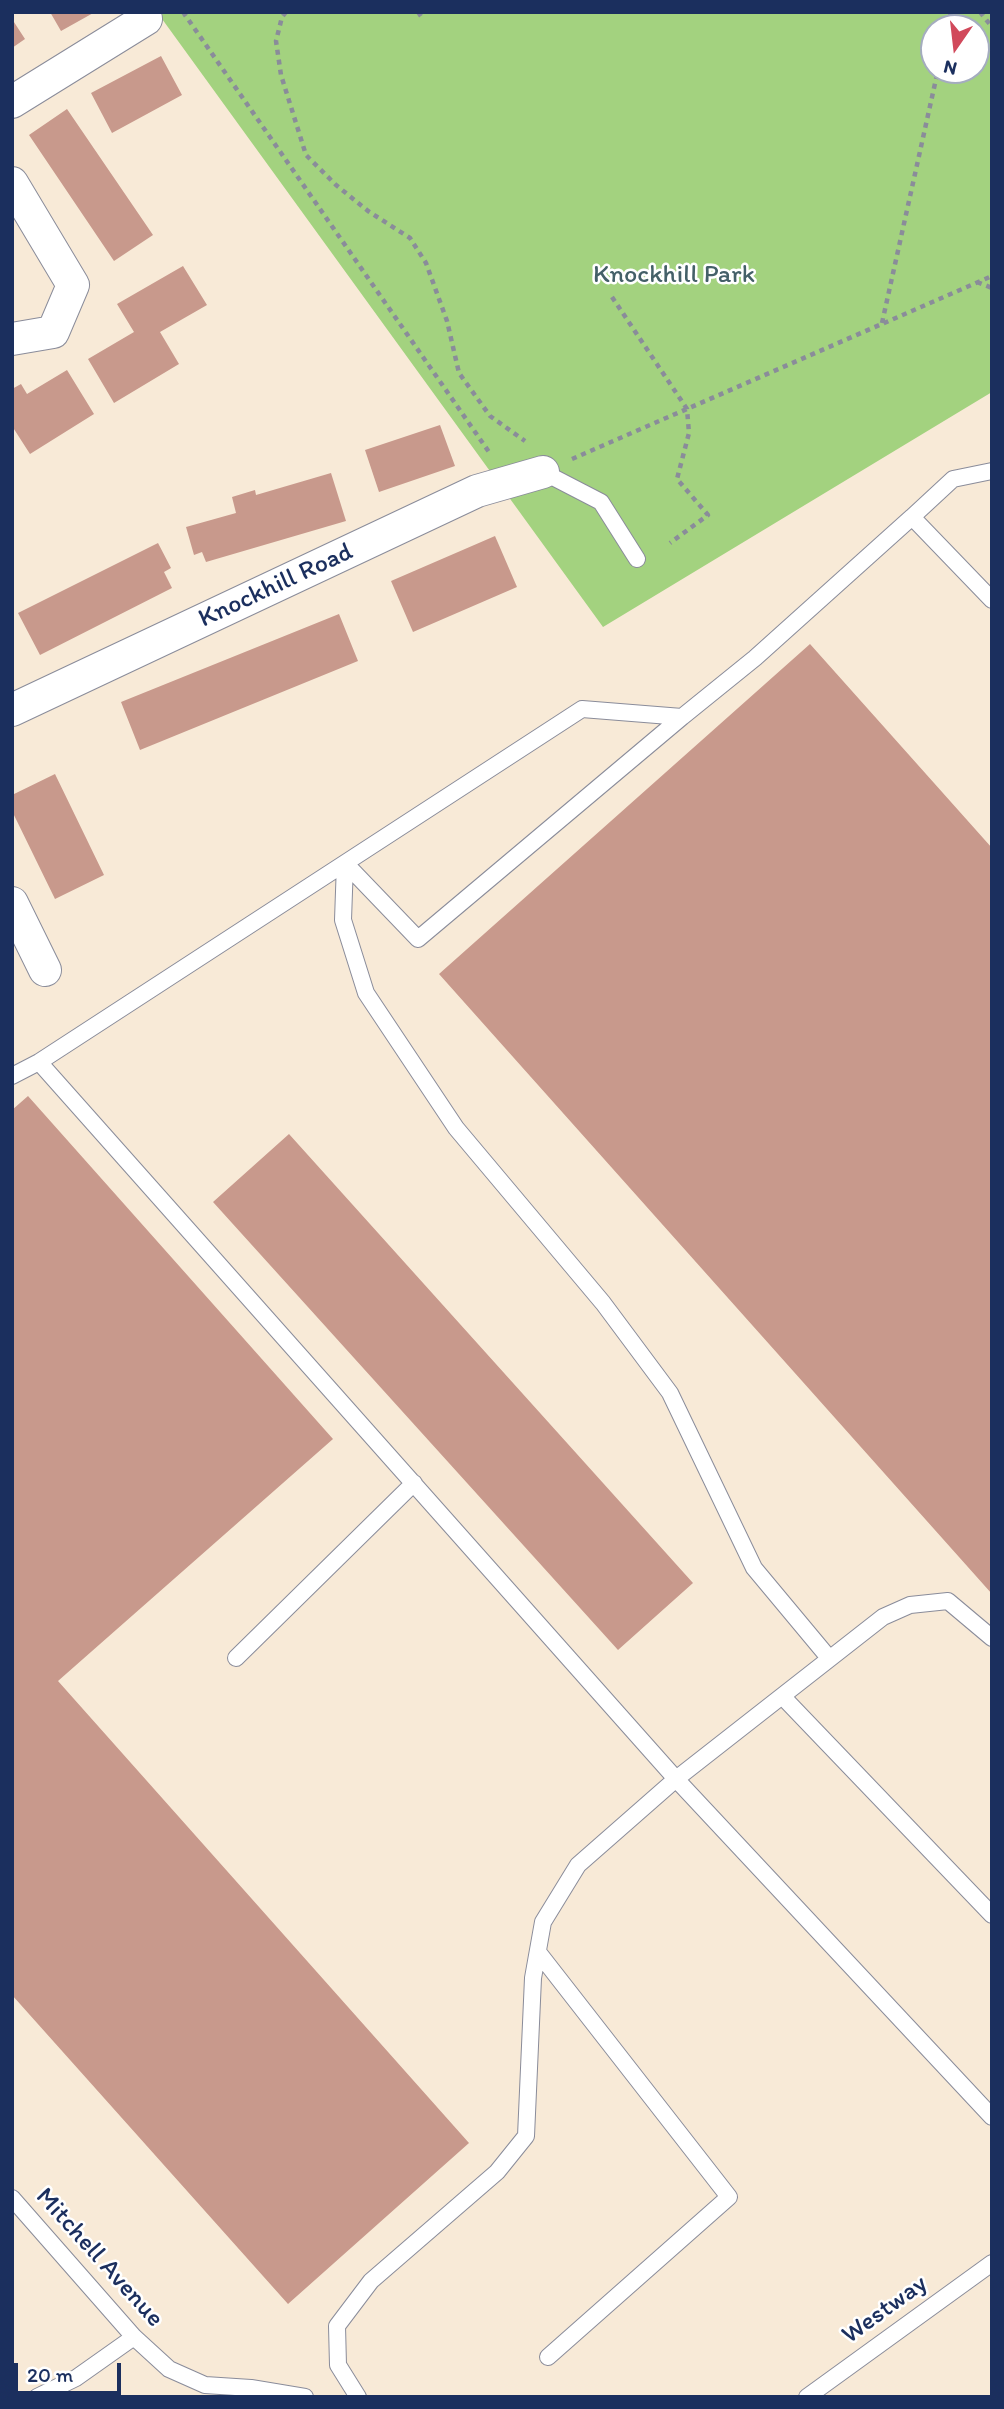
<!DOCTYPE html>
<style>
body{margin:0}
#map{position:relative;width:1004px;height:2409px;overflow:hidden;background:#f8ead7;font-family:Itim,sans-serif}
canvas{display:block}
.frame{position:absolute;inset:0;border:14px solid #1b2f5e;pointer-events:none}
.north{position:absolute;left:920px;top:14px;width:70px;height:70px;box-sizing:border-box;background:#fff;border:2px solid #a4acbf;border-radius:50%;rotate:194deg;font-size:19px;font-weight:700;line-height:28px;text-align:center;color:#1b2f5e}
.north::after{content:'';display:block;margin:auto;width:24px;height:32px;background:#d1495b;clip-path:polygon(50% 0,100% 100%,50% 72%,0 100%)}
.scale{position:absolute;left:14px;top:2363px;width:107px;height:32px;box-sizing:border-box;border:4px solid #1b2f5e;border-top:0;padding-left:9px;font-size:21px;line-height:24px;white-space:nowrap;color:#1b2f5e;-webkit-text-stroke:5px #fff;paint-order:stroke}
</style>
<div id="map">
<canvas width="1004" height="2409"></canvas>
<div class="frame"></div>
<div class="north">N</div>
<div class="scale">20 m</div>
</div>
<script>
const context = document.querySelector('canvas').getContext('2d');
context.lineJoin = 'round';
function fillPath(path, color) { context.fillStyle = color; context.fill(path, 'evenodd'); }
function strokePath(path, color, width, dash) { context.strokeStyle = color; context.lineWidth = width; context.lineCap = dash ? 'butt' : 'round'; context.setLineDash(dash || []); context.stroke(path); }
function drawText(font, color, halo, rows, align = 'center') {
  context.font = font + ' Itim,sans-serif'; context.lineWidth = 5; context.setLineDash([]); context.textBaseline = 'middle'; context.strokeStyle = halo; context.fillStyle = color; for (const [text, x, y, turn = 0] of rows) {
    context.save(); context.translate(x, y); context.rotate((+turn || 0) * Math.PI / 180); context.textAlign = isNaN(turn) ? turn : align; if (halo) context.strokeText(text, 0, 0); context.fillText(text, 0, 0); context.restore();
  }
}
fillPath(new Path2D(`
 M157,12H992V392L603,627ZM934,28H976V70H934Z`), '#a3d27f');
fillPath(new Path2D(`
 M50,12H95L61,31Z
 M12,19L25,39L12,48Z
 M161,56L182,95L112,133L91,93Z
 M67,109L153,235L114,261L29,135Z
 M183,266L207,305L160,332L179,364L114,403L88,359L134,332L117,304Z
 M67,370L94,414L30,454L12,426V389L21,384L27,394Z
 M440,425L455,466L379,492L365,450Z
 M331,473L346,521L206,562L202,552L194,555L186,527L236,513L232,497L255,490L256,495Z
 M495,536L517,587L413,632L391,581Z
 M158,543L171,568L164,572L172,588L40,655L18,613Z
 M339,614L358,661L140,750L121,702Z
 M810,644L992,848V1594L439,974Z
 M55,774L104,875L55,899L12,811V795Z
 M28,1096L333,1439L58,1681L469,2143L288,2304L12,1995V1110Z
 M289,1134L693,1583L618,1650L213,1202Z`), '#c8998c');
const lane = new Path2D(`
 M992,471L953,479L912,517L992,600
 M543,472L601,502L637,559
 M682,717L418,939L345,863L343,920L366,993L456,1128L603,1303L670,1393L754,1568L829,1658
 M39,1062L676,1779L992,2117
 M12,1076L39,1062L582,709L682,717L755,658L912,517
 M236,1658L414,1483
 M782,1696L992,1915
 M538,1952L729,2197L548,2357
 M12,2198L134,2337L169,2369L205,2385L251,2388L305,2397
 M37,2397L76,2378L134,2337
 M358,2397L338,2365L337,2326L371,2281L497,2172L526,2136L533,1978L543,1922L578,1865L676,1779L883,1617L910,1605L948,1601L992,1638
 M807,2397L992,2263`);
const street = new Path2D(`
 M12,102L146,19
 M12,183L73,285L53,332L12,339
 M12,710L477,491L543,472
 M12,903L45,970`);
strokePath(lane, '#8a8c9a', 18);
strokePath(street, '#8a8c9a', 34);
strokePath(new Path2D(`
 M183,12L489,452
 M286,12L282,17L276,41L281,75L306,155L336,185L368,211L410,238L426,263L447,321L459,373L490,416L525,441
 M418,12L423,19
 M980,12L992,27
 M948,28L951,12
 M977,282L992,288
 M612,297L687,409L689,433L677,479L708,515L670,543
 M882,323L938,70
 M572,459L992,276`), '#8a8c9a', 4.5, [5, 5]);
strokePath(lane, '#fff', 16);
strokePath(street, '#fff', 32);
drawText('26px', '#446068', '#fff', [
 ["Knockhill Park",674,275]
]);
drawText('26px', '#1b2f5e', '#fff', [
 ["Knockhill Road",276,586,-25],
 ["Mitchell Avenue",99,2258,48],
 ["Westway",885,2310,-36]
]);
</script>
